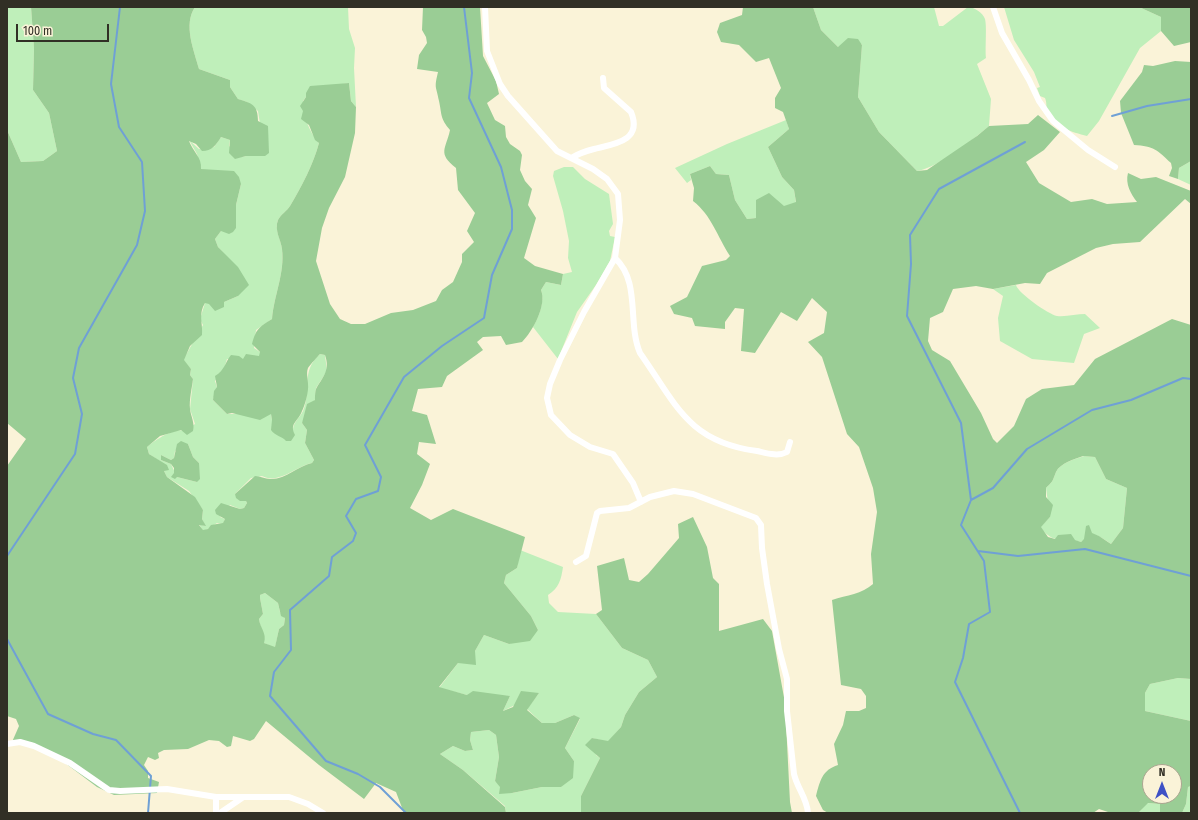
<!DOCTYPE html>
<style>
body{margin:0}
#map{position:relative;width:1198px;height:820px;overflow:hidden;background:#faf3d8;font-family:"Fira Sans Condensed",sans-serif}
canvas{display:block}
.frame{position:absolute;inset:0;border:8px solid #312f25;pointer-events:none}
.north{position:absolute;left:1142px;top:764px;width:40px;height:40px;box-sizing:border-box;background:#faf3d8;border:1px solid #aaa590;border-radius:50%;rotate:0deg;font-size:11px;font-weight:700;line-height:16px;text-align:center;color:#312f25}
.north::after{content:'';display:block;margin:auto;width:14px;height:18px;background:#3e51c5;clip-path:polygon(50% 0,100% 100%,50% 72%,0 100%)}
.scale{position:absolute;left:16px;top:24px;width:93px;height:18px;box-sizing:border-box;border:2px solid #312f25;border-top:0;padding-left:5px;font-size:12px;line-height:14px;white-space:nowrap;color:#312f25;-webkit-text-stroke:3px #faf3d8;paint-order:stroke}
</style>
<div id="map">
<canvas width="1198" height="820"></canvas>
<div class="frame"></div>
<div class="north">N</div>
<div class="scale">100 m</div>
</div>
<script>
const context = document.querySelector('canvas').getContext('2d');
context.lineJoin = 'round';
function fillPath(path, color) { context.fillStyle = color; context.fill(path, 'evenodd'); }
function strokePath(path, color, width, dash) { context.strokeStyle = color; context.lineWidth = width; context.lineCap = dash ? 'butt' : 'round'; context.setLineDash(dash || []); context.stroke(path); }
fillPath(new Path2D(`
 M7,7H31L34,48L33,90L49,113L57,151L43,161L21,162L7,130Z
 M195,7H348L349,29L355,48L354,68L356,107L351,101L349,83L337,85L306,97L303,101C303,115 309,132 319,143C313,165 302,186 290,206C287,211 281,214 278,220C274,229 281,240 282,249C285,273 274,295 272,319L256,330L254,348L260,352V356L243,359H227L224,369L215,381L217,387L213,400L227,414H271L272,420L293,429C294,421 299,419 303,411C312,389 300,372 320,354L325,355L327,371L316,388L315,400L302,423L307,430L305,443L314,460L312,463C296,466 279,485 262,476L251,478L235,494L244,501H246L247,503L244,508L240,509L230,505L220,517L225,519L223,524L217,523L208,529L203,531L199,524L205,526L202,519L203,510L189,491L167,477L164,471L167,466L149,454L147,447C155,440 175,427 184,431L195,424L190,409L193,379L190,375L191,369L183,360L203,325L200,319L205,303L224,302L238,296L229,259L218,247L215,239L221,231L236,228V205L241,184L201,169L197,154L189,140L199,149L214,147L221,137L230,140L229,146L242,157L246,156H265L258,111L247,102L238,99L230,87V80L199,69C194,50 183,25 195,7ZM188,444L193,457L199,463L197,482L177,477L171,464L161,460V455L171,460L174,458L175,451Z
 M813,7H934L939,26H943L968,7C974,7 983,13 985,19C987,27 985,48 986,58L977,64L991,99L989,126C973,140 937,168 917,171L879,132L858,97L862,44L838,47L821,30Z
 M1004,7H1139L1161,17V31L1140,48L1099,121L1087,136C1072,132 1053,127 1047,111C1046,106 1047,103 1045,98L1040,96L1037,88L1040,87L1034,72L1014,40Z
 M786,120L789,129L768,147L782,177L794,190L796,203L756,218L747,219L735,200L729,175L716,174L710,166L690,174L691,180L687,183L675,168L727,144Z
 M1191,161V185L1178,179L1179,168Z
 M564,167H573L585,179L609,194L613,224L609,231L610,236L615,237L610,261L596,285L577,312L558,359L533,327C539,317 545,301 541,290L546,282L561,285L563,274L572,272L568,258L569,241L563,211L553,176L554,171Z
 M1016,285C1018,293 1048,314 1057,316C1066,317 1077,314 1085,314L1100,328L1084,334L1074,363L1032,359L1000,341L998,318L1003,296L993,289Z
 M1084,456L1095,457L1106,479L1127,488L1123,528L1111,544C1102,538 1096,533 1085,534V539L1081,542C1061,535 1056,547 1040,527L1050,517L1046,488C1054,480 1052,482 1056,472C1060,463 1075,459 1084,456Z
 M520,550L563,567C561,580 559,588 548,595L549,603L558,612L596,614L622,648L648,660L657,677L639,692L625,715L621,727L608,742L592,738L596,755L600,758L581,796V813H506L505,806L463,770L440,754L453,746L465,751L473,750L470,740L471,732L489,730L496,735L499,757L495,781L512,793L542,787H561L574,761L565,748L580,719L574,715L555,723H542L527,709L539,693L503,711L510,696L467,695L439,688L458,663L475,651L484,635L509,644L538,630L531,616L504,583L506,575L517,568Z
 M265,593L278,603L280,612L285,618L284,625L279,629L275,648L264,643C264,632 260,628 259,619L263,614L260,598V595Z
 M1178,678L1191,679V721L1145,711V693L1150,684Z
 M1191,786V813H1182L1186,804L1188,787Z
 M1147,803L1160,804V813H1138Z`), '#bfefba');
fillPath(new Path2D(`
 M31,7H195C183,25 194,50 199,69L230,80V87L238,99C252,103 258,105 258,121L268,126L269,153L265,156H246L235,159L229,153L230,140L221,137C216,145 212,151 202,151L196,144L189,141C193,152 202,157 201,169L234,171L239,177L241,184L236,205V228L233,232L229,234L221,231L215,239L218,247L238,267L249,285L238,296L224,302V307L215,311L209,304L205,303C198,314 203,323 202,335L190,346L184,360L191,369L190,375L193,379C192,388 189,400 190,409C191,417 195,423 193,431L187,435L181,430L160,436L147,447L149,454L167,465L169,470L164,471L167,477L195,497L203,510L202,519L206,526L199,525L203,530L208,529L211,525L223,523L225,519L216,514L215,510L221,503L240,509L244,508L247,503L246,501H240L236,498L235,494L255,476C260,476 265,479 270,479C285,480 298,466 312,463L314,460L305,443L307,430L302,423L307,404L315,400C315,396 315,390 317,387C324,376 330,369 325,355L320,354C317,357 311,364 308,368C306,373 308,379 308,384C309,391 305,405 302,411C298,422 289,423 295,435L291,441H286C282,436 275,436 271,430L272,420L271,414L260,420L232,413L227,414L213,400L214,391L217,387L215,376C225,370 225,362 231,355L239,356L243,359L246,354L259,356L260,352L252,344C256,329 259,327 272,319C274,295 285,273 282,249C281,240 274,230 278,220C281,214 287,211 290,206C302,186 313,165 319,143L315,140L309,125L301,119L303,111L300,106L306,97V93L310,86L349,83L351,101L356,107L355,133L345,177L329,208L322,228L316,261L330,304L340,319L351,324H365L391,313L413,310L436,301L442,290L453,282L462,262V254L474,242L467,231L475,213L458,190L456,168C437,153 446,149 450,130C440,118 442,115 439,101C436,85 434,89 438,72L417,69L419,55L427,43L426,37L422,30L423,7H480L483,56L496,81L499,94L487,103L495,120L505,126L506,137L510,144L520,151L522,155L520,170L525,181L532,189L528,205L536,218L524,258L535,266L563,274L561,285L546,282L541,290C547,305 533,331 522,342L506,345L501,336L483,337L477,342L483,350L447,376L442,387L418,389L412,411L427,415L436,444L419,442L417,454L430,464L422,485L410,508L431,520L453,509L525,537L517,568L506,575L504,583L531,616L538,630L530,641L509,644L484,635L475,651L476,665L458,663L439,687L467,695L473,691L510,696L503,711L513,707L521,691L539,693L527,710L542,723H555L574,715L580,718L565,748L574,761L573,778L561,787H542L512,793L499,794L500,787L495,781L499,757L496,735L489,730L471,732L470,740L473,750L465,751L453,746L440,754L463,770L505,807L506,813H404L396,792L376,783L364,799L319,765L266,721L254,739L250,741L233,736L231,746L227,747L219,741L209,740L188,749L164,750L158,753L159,758L155,760L148,757L144,765L148,771V778L159,782L157,793L114,795L97,787L65,763L31,742H12L19,726L16,719L7,716V466L26,439L7,423V130L21,162L43,161L57,151L49,113L33,90L34,48ZM265,593L278,603L281,616L285,618L284,625L279,629L275,647L264,643C267,633 260,628 259,619L263,614L260,598V595Z
 M743,7H813L821,30L838,47L848,38L858,39L862,45L858,97L879,132L917,171L927,170L977,136L989,126L1028,124L1038,115L1060,132L1044,150L1026,162L1039,183L1071,202L1092,199L1107,204L1137,202C1131,194 1125,184 1128,173L1141,179L1156,177L1191,191V204L1185,199L1140,242L1113,244L1096,248L1047,273L1040,284L1025,283L993,289L976,286L953,289L943,312L930,318L928,341L932,350L950,361L981,413L993,439L997,443L1014,426L1026,399L1042,389L1074,385L1095,359L1172,319L1191,325V679L1178,678L1150,684L1145,693V711L1191,721V786L1188,787L1186,804L1182,813H1160V804L1148,803L1138,813H1111L1099,809L1093,813H828L823,810L816,796C820,781 822,770 838,765L834,744L843,725L846,711H859L866,708V696L861,689L841,685L832,600C847,595 862,594 873,584L871,554L877,512L873,488L859,447L847,434L822,357L808,342L824,333L827,312L812,298L797,321L781,312L755,353L741,351L744,309L735,308L725,322V329L695,326L692,318L674,314L670,306L687,297L702,266L726,260L730,256C717,236 712,216 693,201L694,188L690,174L710,166L716,174L729,175L735,200L747,219L756,218V200L769,193L784,206L796,202L794,190L782,177L768,147L789,129L783,112L775,108V98L781,88L769,58L756,62L739,45L721,42L717,32L720,23L742,15ZM1083,456L1095,457L1106,479L1127,488L1123,528L1111,544L1099,536L1092,533L1089,525L1086,526L1084,539L1081,542L1075,540L1071,534L1058,535L1055,539L1048,537L1041,527L1050,517L1053,505L1046,497V488C1054,480 1052,482 1056,472C1060,463 1075,459 1083,456ZM1150,772H1174V796H1150Z
 M1139,7H1191V42L1174,46L1161,31V17Z
 M1175,61L1191,62V161L1179,168L1178,179L1169,176L1172,168L1171,163C1157,150 1154,146 1134,145L1121,113L1120,101L1142,72L1144,65L1153,66Z
 M181,441L188,444L193,457L199,463L200,479L197,482L177,477L175,479L171,477L174,473V468L171,464L161,460V455L171,460L174,458L177,444Z
 M693,517L707,547L713,578L719,584V631L763,619L772,631L785,703L790,802L792,813H581V796L600,758L585,745L592,738L608,741L621,727L625,715L639,692L657,677L648,660L622,648L596,614L602,610L597,566L624,558L629,580L639,582L648,574L679,538L678,524Z`), '#9acd95');
strokePath(new Path2D(`
 M1112,116L1147,106L1191,99
 M971,500L993,488L1027,449L1092,410L1131,400L1183,378L1191,379
 M978,551L1018,556L1085,549L1191,576
 M7,556L75,454L82,414L73,378L79,348L137,245L145,211L142,162L119,127L111,84L120,7
 M7,639L48,714L93,734L116,740L151,776L148,813
 M406,813L380,787L358,774L326,761L270,696L274,672L291,650L290,610L329,576L332,557L353,541L356,533L346,516L356,499L378,491L381,477L365,445L404,377L442,346L484,318L492,275L512,229V210L501,167L469,98L472,73L464,7
 M1020,813L955,682L963,658L969,624L990,612L984,561L961,525L971,500L961,423L907,316L911,264L910,235L939,189L1025,142`), '#6fa0d5', 2);
strokePath(new Path2D(`
 M485,7L487,51L500,84L508,96L557,151L593,169L607,179L618,194L620,220L615,258L584,312L560,360L550,384L547,398L551,415L570,435L590,447L613,454L633,483L641,502
 M993,7L1002,33L1029,80L1039,101L1053,121L1088,150L1115,167
 M571,158C578,154 586,151 594,149C614,144 643,141 631,112L604,88L603,78
 M615,258C641,282 627,323 640,353C676,404 688,442 757,451C766,453 778,457 787,452L790,442
 M576,562L586,556L597,513L600,511L629,508L650,497L674,491L693,494L756,518L761,525L762,548L767,584L779,649L787,679V711L794,774C797,788 807,798 808,813
 M7,744L20,742L34,746L70,763L109,790L120,791L167,789L216,797H289L308,804L323,813
 M216,797V813
 M220,813L242,798`), '#fff', 6);
</script>
